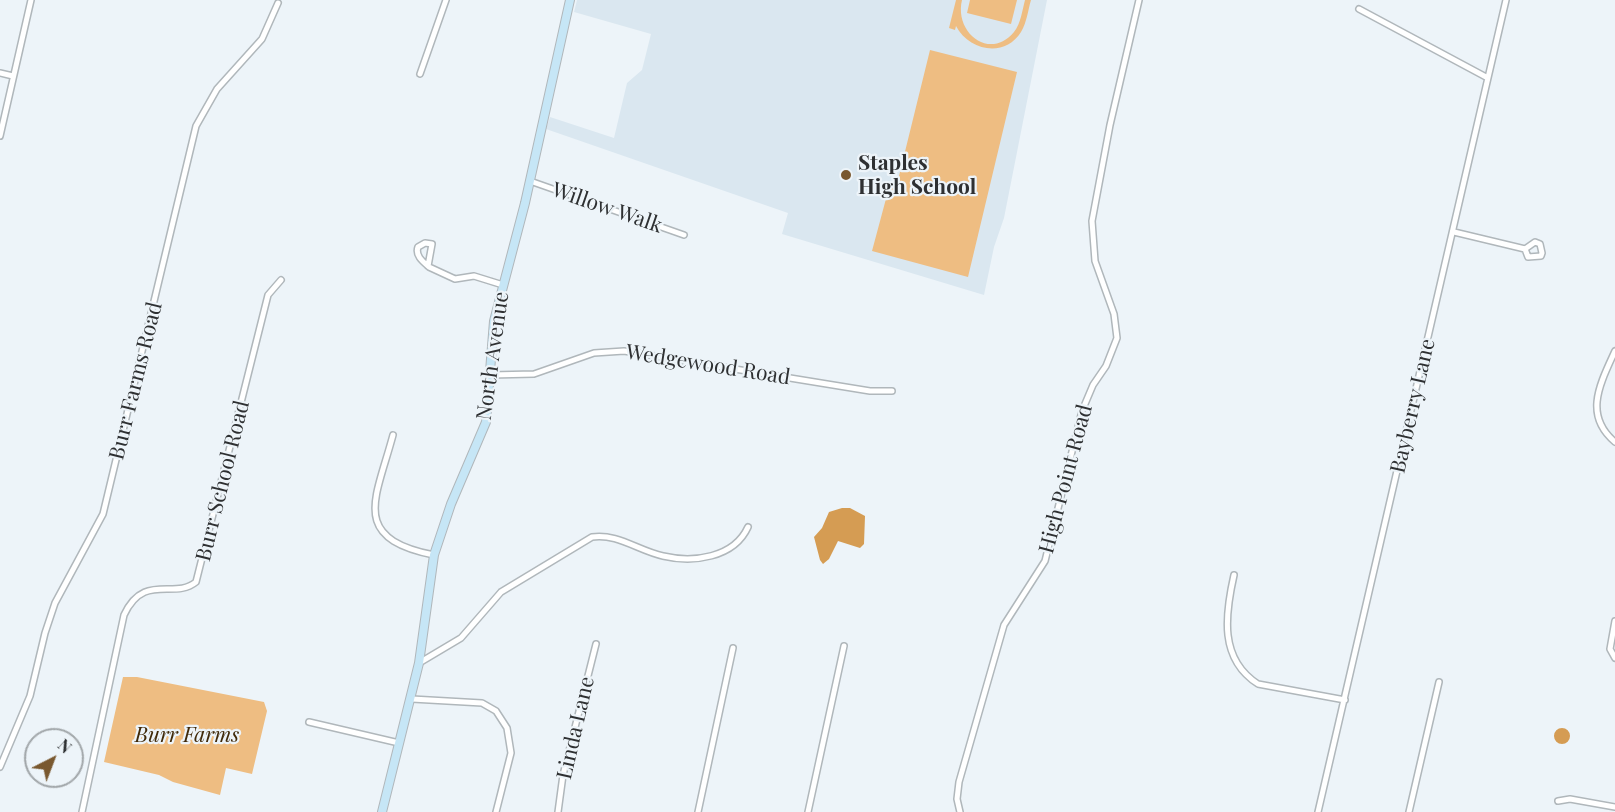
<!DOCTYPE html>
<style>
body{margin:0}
#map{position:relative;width:1615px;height:812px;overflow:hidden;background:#edf4f9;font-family:"Playfair Display",serif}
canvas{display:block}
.north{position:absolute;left:24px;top:728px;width:60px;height:60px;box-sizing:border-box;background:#edf4f9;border:2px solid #a1a6a9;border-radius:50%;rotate:42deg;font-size:16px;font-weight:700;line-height:24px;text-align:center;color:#2e3032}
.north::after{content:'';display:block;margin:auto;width:21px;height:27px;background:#79582f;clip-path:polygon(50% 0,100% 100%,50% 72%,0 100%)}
</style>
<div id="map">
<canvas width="1615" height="812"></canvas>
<div class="north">N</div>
</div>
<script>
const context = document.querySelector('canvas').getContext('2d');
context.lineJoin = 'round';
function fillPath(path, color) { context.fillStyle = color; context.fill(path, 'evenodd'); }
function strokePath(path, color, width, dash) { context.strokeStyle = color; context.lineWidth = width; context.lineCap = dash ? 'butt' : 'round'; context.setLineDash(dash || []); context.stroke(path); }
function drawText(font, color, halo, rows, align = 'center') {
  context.font = font + ' "Playfair Display",serif'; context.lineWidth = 4.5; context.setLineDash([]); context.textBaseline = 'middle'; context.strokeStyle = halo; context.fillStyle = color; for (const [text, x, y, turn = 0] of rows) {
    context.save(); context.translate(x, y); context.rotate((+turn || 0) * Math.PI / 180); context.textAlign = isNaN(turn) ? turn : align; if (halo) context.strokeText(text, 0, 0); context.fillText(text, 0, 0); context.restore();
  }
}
fillPath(new Path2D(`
 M577,0H1047L1004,218L994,247L984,295L782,234L788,213L546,129L550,117L614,138L627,83L642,70L651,34L574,12Z`), '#dae7f0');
fillPath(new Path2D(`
 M956,0H962C954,33 990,61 1014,32C1021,23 1022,11 1025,0H1031C1028,10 1027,22 1021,32C1005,58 969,51 956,26L955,30L949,28Z
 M970,0H1017L1011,24L967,13Z
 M930,50L1017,72L968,277L872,251L887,195L898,180Z
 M123,677H137L264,702L267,711L252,774L226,768L220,795L173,782L159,775L104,762Z`), '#eebd82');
fillPath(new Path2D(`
 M842,508H850L865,516L864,544L860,548L838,541L829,559L823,564L820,560L814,537L822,528L829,512Z
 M1554 736a8 8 0 1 1 16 0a8 8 0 1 1-16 0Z`), '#d59c53');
const street = new Path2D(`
 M1359,9L1486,77
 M0,73L13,76
 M420,74L446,0
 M0,136L31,0
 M530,181L684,235
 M1454,232L1525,249L1535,242L1540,244L1542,253L1541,256L1528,257L1525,249
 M428,266L432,244L425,243L418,247C415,255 422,261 428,266L429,267L455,279L474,276L503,285
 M1615,351C1600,384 1583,415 1615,442
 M491,375L534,374L594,353L624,351L870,391H892
 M393,435C376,499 349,538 434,555
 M1234,575C1225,615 1219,659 1258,684L1345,700
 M1615,621L1610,649L1615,658
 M419,663L461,638L501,592L592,537C617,533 639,551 663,556C693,563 734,558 748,527
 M412,699L482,703L496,711L507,728L511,753L496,812
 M309,722L399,743
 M0,767L30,696L45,633L55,603L103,514L196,126L217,89L262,39L278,3
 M1558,801L1570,799L1615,807
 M82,812L124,615C144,572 174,600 196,582L268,295L281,280
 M558,812L563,775L596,644
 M698,812L733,648
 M808,812L844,646
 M960,812L957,799L959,782L1004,625L1045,561L1082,411L1093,385L1106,366L1117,338L1114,314L1095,261L1092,221L1110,125L1139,0
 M1318,812L1506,0
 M1409,812L1439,682`);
const secondary = new Path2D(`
 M382,812L419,663L434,555L451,504L486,422L494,321L525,203L570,0`);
strokePath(street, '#b0b7bb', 8);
strokePath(secondary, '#b0b7bb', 10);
strokePath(street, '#fff', 5);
strokePath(secondary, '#c6e6f6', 8);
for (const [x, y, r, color] of [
 [846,175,6,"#79582f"]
]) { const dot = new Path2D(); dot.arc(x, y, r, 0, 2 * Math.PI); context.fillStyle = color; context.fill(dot); strokePath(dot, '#edf4f9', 2); }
drawText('bold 21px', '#2e3032', '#edf4f9', [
 ["Staples",858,163],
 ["High School",858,187]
], 'left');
drawText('21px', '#2e3032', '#edf4f9', [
 ["Willow Walk",607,208,19],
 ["North Avenue",493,356,-82],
 ["Wedgewood Road",708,365,9],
 ["Burr Farms Road",136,381,-76],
 ["Bayberry Lane",1413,406,-77],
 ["High Point Road",1066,479,-75],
 ["Burr School Road",223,481,-76],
 ["Linda Lane",576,728,-77]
]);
drawText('italic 21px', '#402908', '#edf4f9', [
 ["Burr Farms",187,735]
]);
</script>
